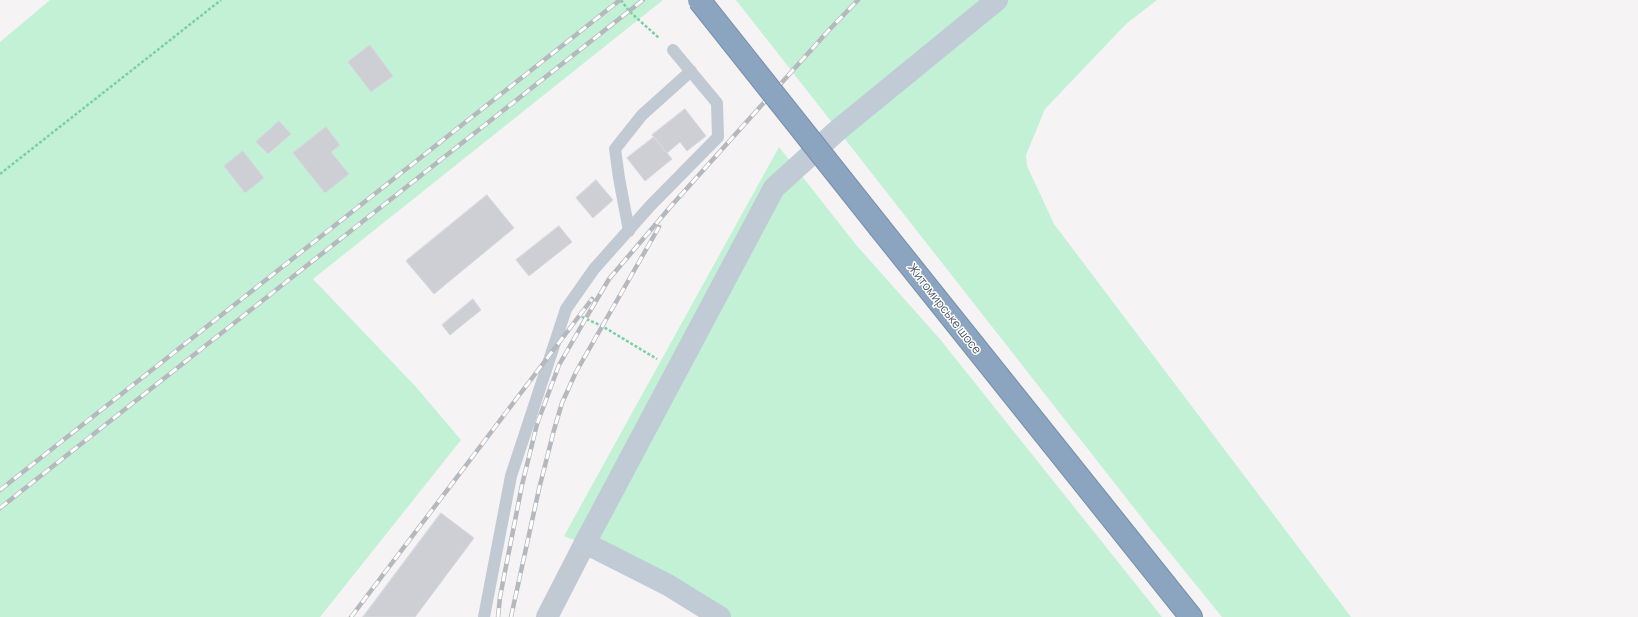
<!DOCTYPE html>
<meta charset="utf-8">
<style>
body{margin:0}
canvas{display:block;background:#f5f3f3}
</style>
<canvas width="1638" height="617"></canvas>
<script>
const context = document.querySelector('canvas').getContext('2d');
context.lineJoin = 'round';
function fillPath(path, color) { context.fillStyle = color; context.fill(path, 'evenodd'); }
function strokePath(path, color, width, dash) { context.strokeStyle = color; context.lineWidth = width; context.lineCap = dash ? 'butt' : 'round'; context.setLineDash(dash || []); context.stroke(path); }
function drawText(font, color, halo, rows, align = 'center') {
  context.font = font + ' Manrope,sans-serif'; context.lineWidth = 3; context.setLineDash([]); context.textBaseline = 'middle'; context.strokeStyle = halo; context.fillStyle = color; for (const [text, x, y, turn = 0] of rows) {
    context.save(); context.translate(x, y); context.rotate((+turn || 0) * Math.PI / 180); context.textAlign = isNaN(turn) ? turn : align; if (halo) context.strokeText(text, 0, 0); context.fillText(text, 0, 0); context.restore();
  }
}
fillPath(new Path2D(`
 M50,0H663L313,279L416,387L461,440L320,617H0V42Z
 M736,0H1157L1126,24L1045,109L1026,155L1027,166L1054,224L1351,617H1222L1149,527Z
 M779,147L857,246L939,338L1162,617H720L600,551L564,536Z`), '#c3f1d5');
const building = new Path2D(`
 M370,45L393,76L371,92L348,62Z
 M685,109L706,136L687,151L680,142L667,153L652,135Z
 M279,121L291,134L268,154L256,142Z
 M326,127L340,145L331,152L349,174L325,193L293,153Z
 M654,137L672,159L645,181L627,158Z
 M243,151L264,178L245,193L224,166Z
 M596,180L613,200L593,218L576,198Z
 M487,195L514,228L434,294L406,261Z
 M559,226L572,242L529,276L516,260Z
 M473,299L481,310L450,335L442,325Z
 M441,513L474,538L415,617H363Z`);
fillPath(building, '#cdcfd5');
strokePath(building, '#d7d9de', 1);
const highway = new Path2D(`
 M880,228L1191,617`);
strokePath(highway, '#7690ad', 24);
strokePath(new Path2D(`
 M621,0L629,11L659,38
 M0,174L221,0
 M582,317L602,326L657,359`), '#7ad0a6', 2.5, [3, 2]);
strokePath(new Path2D(`
 M629,231L619,178L615,149L642,115L691,71
 M484,617L511,476L566,309L594,269L651,205L718,137L717,103L673,50`), '#c1cad2', 12);
strokePath(new Path2D(`
 M547,617L585,543`), '#c1cad2', 22);
strokePath(new Path2D(`
 M720,617L668,585L585,543L774,188L838,130L997,0`), '#c1cbd6', 22);
strokePath(highway, '#8ba5c1', 22);
const rail = new Path2D(`
 M0,490L620,0
 M0,508L643,0
 M351,617L592,299
 M498,617L500,597L522,485L537,424L559,365L586,318L609,279L672,205L829,30L858,0
 M511,617L539,489L554,430L562,403L576,372L659,227`);
strokePath(rail, '#b5b8bd', 4.5);
strokePath(rail, '#fff', 3, [9]);
const highwayBridge = new Path2D(`
 M699,0L880,228`);
strokePath(highwayBridge, '#7690ad', 24, []);
strokePath(highwayBridge, '#8ba5c1', 22);
drawText('12px', '#4a5661', '#fff', [
 ["Житомирське шосе",944,309,52]
]);
</script>
